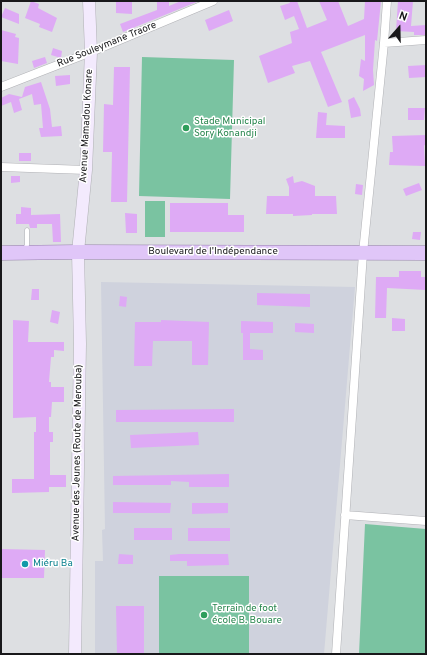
<!DOCTYPE html>
<meta charset="utf-8">
<style>
body{margin:0}
#map{position:relative;width:427px;height:655px;overflow:hidden;background:#dddfe2;font-family:Overpass,sans-serif}
canvas{display:block}
.frame{position:absolute;inset:0;border:2px solid #18181a;pointer-events:none}
.north{position:absolute;left:379px;top:8px;width:40px;height:40px;-webkit-text-stroke:3px #fff;paint-order:stroke;rotate:20deg;font-size:11px;font-weight:700;line-height:16px;text-align:center;color:#18181a}
.north::after{content:'';display:block;margin:auto;width:14px;height:18px;background:#18181a;clip-path:polygon(50% 0,100% 100%,50% 72%,0 100%)}
</style>
<div id="map">
<canvas width="427" height="655"></canvas>
<div class="frame"></div>
<div class="north">N</div>
</div>
<script>
const context = document.querySelector('canvas').getContext('2d');
context.lineJoin = 'round';
function fillPath(path, color) { context.fillStyle = color; context.fill(path, 'evenodd'); }
function strokePath(path, color, width, dash) { context.strokeStyle = color; context.lineWidth = width; context.lineCap = dash ? 'butt' : 'round'; context.setLineDash(dash || []); context.stroke(path); }
function drawText(font, color, halo, rows, align = 'center') {
  context.font = font + ' Overpass,sans-serif'; context.lineWidth = 3; context.setLineDash([]); context.textBaseline = 'middle'; context.strokeStyle = halo; context.fillStyle = color; for (const [text, x, y, turn = 0] of rows) {
    context.save(); context.translate(x, y); context.rotate((+turn || 0) * Math.PI / 180); context.textAlign = isNaN(turn) ? turn : align; if (halo) context.strokeText(text, 0, 0); context.fillText(text, 0, 0); context.restore();
  }
}
fillPath(new Path2D(`
 M101,282L355,287L324,654H95V561H103L102,530L105,529Z`), '#cfd2dd');
fillPath(new Path2D(`
 M142,57L234,60L230,199L139,196Z
 M145,201H165V237H145Z
 M365,524L426,529V654H359Z
 M159,576H249V654H159Z`), '#7ac3a1');
fillPath(new Path2D(`
 M31,1L39,4L38,8L57,18L52,32L39,27L40,24L25,18Z
 M116,1H132V14L116,13Z
 M157,1H169V6L181,1H199L123,32L120,24L157,10Z
 M289,1H297L307,28L327,20L319,1H338L348,26L364,19L365,1H381L377,41L375,40L373,70L374,85L363,91L364,79L359,76L361,59L365,61V35L321,52L342,102L328,107L310,61L292,66L295,73L268,83L259,56L292,43L290,32L299,29L294,16L285,20L280,6L290,3Z
 M398,1H413L411,26L426,25V35H414V32L396,31Z
 M5,8L19,14V24L1,17Z
 M229,10L233,21L209,31L205,20Z
 M1,30L16,34L15,37L19,38L18,64L1,61Z
 M53,48L62,51L61,58L51,55Z
 M45,57L47,63L34,68L32,61Z
 M426,65V77L409,78L408,66Z
 M114,67H130L127,202H111L112,152H103L104,104L113,105Z
 M70,75V84L56,86L55,76Z
 M41,82L50,109L52,127L61,126L62,136L41,137L39,128H43L41,104L34,105L32,94L19,99L22,110L14,113L11,102L1,106V98L9,94L22,97L25,87Z
 M354,97L360,109L361,116L351,118L348,100Z
 M408,108H425L424,120H408Z
 M318,112L327,113L326,125L345,126V138H316Z
 M426,135V146L424,145L425,166L389,165L390,152H393L392,136Z
 M19,153H31V161H19Z
 M11,176H20V182L11,183Z
 M293,176L294,183L302,181L315,186V196H336L337,214H312V215L293,216V214H266L267,196H289V187L286,179Z
 M419,183L422,190L406,196L403,189Z
 M356,184L363,185L362,195L355,194Z
 M170,203H228V215H244V232H170Z
 M21,207L31,208V215L60,214L61,242H53L52,224H37V228H30L29,224H16V214H21Z
 M125,213L137,214V233H126Z
 M413,232H421L420,240L412,239Z
 M399,271H421V277H426V290L387,288L386,318H375L376,277H399Z
 M32,289H39V300H31Z
 M257,293L310,294V307L257,305Z
 M120,296L127,297L126,307L119,306Z
 M52,310L60,312L58,324L50,322Z
 M392,318L405,319V331H392Z
 M13,320L29,321L28,342H64V351L54,350V357H51L49,382H51V387H64V402H52L51,417H49V432H53V442H50V475H66V487H49V492L12,493V479H34V432H36V417L13,418Z
 M161,320L209,322L208,365H192V341H153L152,366H134L135,322H161Z
 M241,321L273,322V333H250V349L263,350V360H243V333H241Z
 M295,323L314,324V333L295,332Z
 M234,409V422H116V410Z
 M198,432L199,445L131,448L130,435Z
 M229,474V487H189V482L171,481V485H113V476Z
 M113,502L171,503L170,513H113Z
 M192,503H228V513L192,514Z
 M134,528H172V540H134Z
 M188,528H230V541H188Z
 M1,549L45,550L44,578H1Z
 M119,554L133,555V564H118Z
 M179,554H228L229,565L187,566V561H170V555Z
 M116,606H144V654H117Z`), '#deaaf5');
const service = new Path2D(`
 M24,250L27,245V230`);
const minor = new Path2D(`
 M384,43L426,40
 M1,87L91,52L213,1
 M1,167L86,170
 M345,515L426,521
 M336,654L363,253L384,43L387,1`);
const secondary = new Path2D(`
 M75,654L80,344L78,252L86,170L91,52L89,1`);
const trunk = new Path2D(`
 M1,253L78,252L426,253`);
strokePath(service, '#b0b1b5', 5);
strokePath(minor, '#b0b1b5', 9);
strokePath(secondary, '#b0b1b5', 13);
strokePath(trunk, '#9580aa', 15);
strokePath(service, '#fff', 4);
strokePath(minor, '#fff', 8);
strokePath(secondary, '#f3eafd', 12);
strokePath(trunk, '#e0c6f8', 14);
for (const [x, y, r, color] of [
 [186,128,4,"#2e9e5b"],
 [25,564,4,"#0f9aa8"],
 [204,615,4,"#2e9e5b"]
]) { const dot = new Path2D(); dot.arc(x, y, r, 0, 2 * Math.PI); context.fillStyle = color; context.fill(dot); strokePath(dot, '#fff', 1.5); }
drawText('10px', '#18181a', '#fff', [
 ["Rue Souleymane Traore",107,45,-22],
 ["Avenue Mamadou Konare",87,126,-87],
 ["Boulevard de l'Indépendance",213,252],
 ["Avenue des Jeunes (Route de Merouba)",78,453,-89]
]);
drawText('10px', '#27864d', '#fff', [
 ["Stade Municipal",194,122],
 ["Sory Konandji",194,134],
 ["Terrain de foot",212,609],
 ["école B. Bouare",212,621]
], 'left');
drawText('10px', '#0d838f', '#fff', [
 ["Miéru Ba",33,564]
], 'left');
</script>
